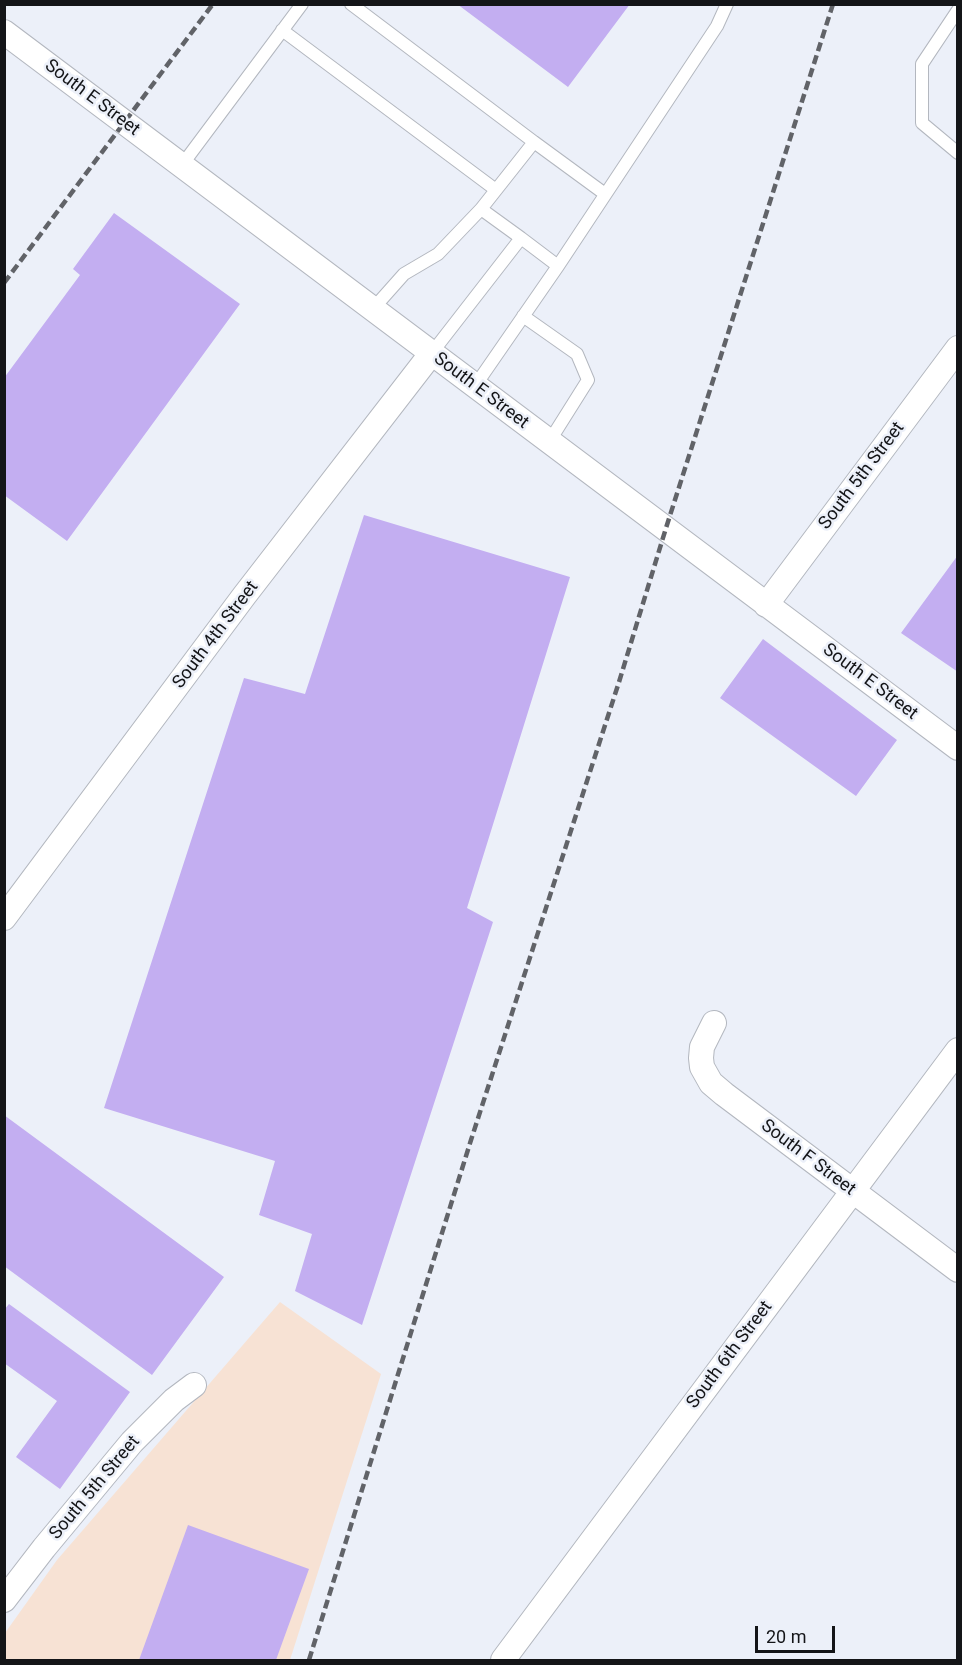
<!DOCTYPE html>
<html>
<head>
<meta charset="utf-8">
<style>
	body { margin:0 }
	#map { position:relative; width:962px; height:1665px; overflow:hidden; background:#ecf0f9; font-family:Roboto,sans-serif }
	canvas { display:block }
	.frame { position:absolute; inset:0; border:6px solid #141518; pointer-events:none }
	.scale { position:absolute; left:755px; top:1626px; width:80px; height:27px; box-sizing:border-box; border:3px solid #141518; border-top:0; padding-left:8px; font-size:18px; line-height:21px; white-space:nowrap; color:#141518; -webkit-text-stroke:4px #ecf0f9; paint-order:stroke }
</style>
</head>
<body>
<div id="map">
<canvas width="962" height="1665"></canvas>
<div class="frame"></div>
<div class="scale">20 m</div>
</div>
<script>
const ctx = document.querySelector('canvas').getContext('2d');
ctx.lineJoin = 'round';
function fillPath(path, color) {
  ctx.fillStyle = color;
  ctx.fill(path, 'evenodd');
}
function shape(rows) {
  const path = new Path2D();
  for (const r of rows) {
    path.moveTo(r[0], r[1]);
    for (let i = 2; i < r.length; i += 2) path.lineTo(r[i], r[i + 1]);
  }
  return path;
}
function stroke(path, color, width, dash) {
  ctx.strokeStyle = color;
  ctx.lineWidth = width;
  ctx.lineCap = dash ? 'butt' : 'round';
  ctx.setLineDash(dash || []);
  ctx.stroke(path);
}
function drawText(font, color, halo, rows, align = 'center') {
  ctx.font = font + ' Roboto,sans-serif';
  ctx.lineWidth = 5;
  ctx.setLineDash([]);
  ctx.textBaseline = 'middle';
  ctx.strokeStyle = halo;
  ctx.fillStyle = color;
  for (const [text, x, y, turn = 0] of rows) {
    ctx.save();
    ctx.translate(x, y);
    ctx.rotate((+turn || 0) * Math.PI / 180);
    ctx.textAlign = isNaN(turn) ? turn : align;
    if (halo) ctx.strokeText(text, 0, 0);
    ctx.fillText(text, 0, 0);
    ctx.restore();
  }
}
fillPath(shape([
	[280,1302,381,1374,290,1660,5,1660,5,1633,57,1560]
]), '#f7e2d4');
fillPath(shape([
	[457,4,630,4,568,87],
	[114,213,240,304,67,541,4,495,4,378,80,275,73,269],
	[364,515,570,577,467,908,493,922,362,1325,295,1291,312,1234,259,1215,275,1161,104,1108,244,678,305,694],
	[958,555,958,672,901,633],
	[763,639,897,740,856,796,720,698],
	[4,1115,224,1277,152,1375,4,1266],
	[9,1304,130,1392,60,1489,16,1457,57,1401,4,1363,4,1310],
	[188,1525,309,1569,276,1660,139,1660]
]), '#c3aef1');
const service = shape([
	[351,4,534,142,481,209,438,254,404,274,372,310],
	[958,10,922,64,922,123,958,153],
	[282,30,496,190],
	[534,142,605,194],
	[182,165,302,4],
	[521,238,558,266],
	[523,316,577,354,588,380,549,442],
	[431,354,521,238,481,209],
	[475,386,558,266,717,26,727,4]
]);
const minor = shape([
	[4,32,958,748],
	[766,605,958,348],
	[4,918,244,596,431,354],
	[714,1023,702,1047,701,1058,702,1067,711,1083,724,1094,958,1270],
	[4,1600,44,1548,132,1442,174,1400,194,1385],
	[503,1660,958,1050]
]);
stroke(service, '#b3b7bf', 14);
stroke(minor, '#b3b7bf', 26);
stroke(service, '#fff', 12);
stroke(minor, '#fff', 24);
stroke(shape([
	[4,283,213,4],
	[309,1660,471,1140,619,682,666,528,833,4]
]), '#616368', 4.5, [9, 4.5]);
drawText('18px', '#141518', '#ecf0f9', [
	["South E Street",92,98,37],
	["South E Street",481,391,37],
	["South 5th Street",862,476,-53],
	["South 4th Street",216,635,-53],
	["South E Street",870,682,37],
	["South F Street",808,1158,37],
	["South 6th Street",730,1355,-53],
	["South 5th Street",95,1488,-50]
]);
</script>
</body>
</html>
